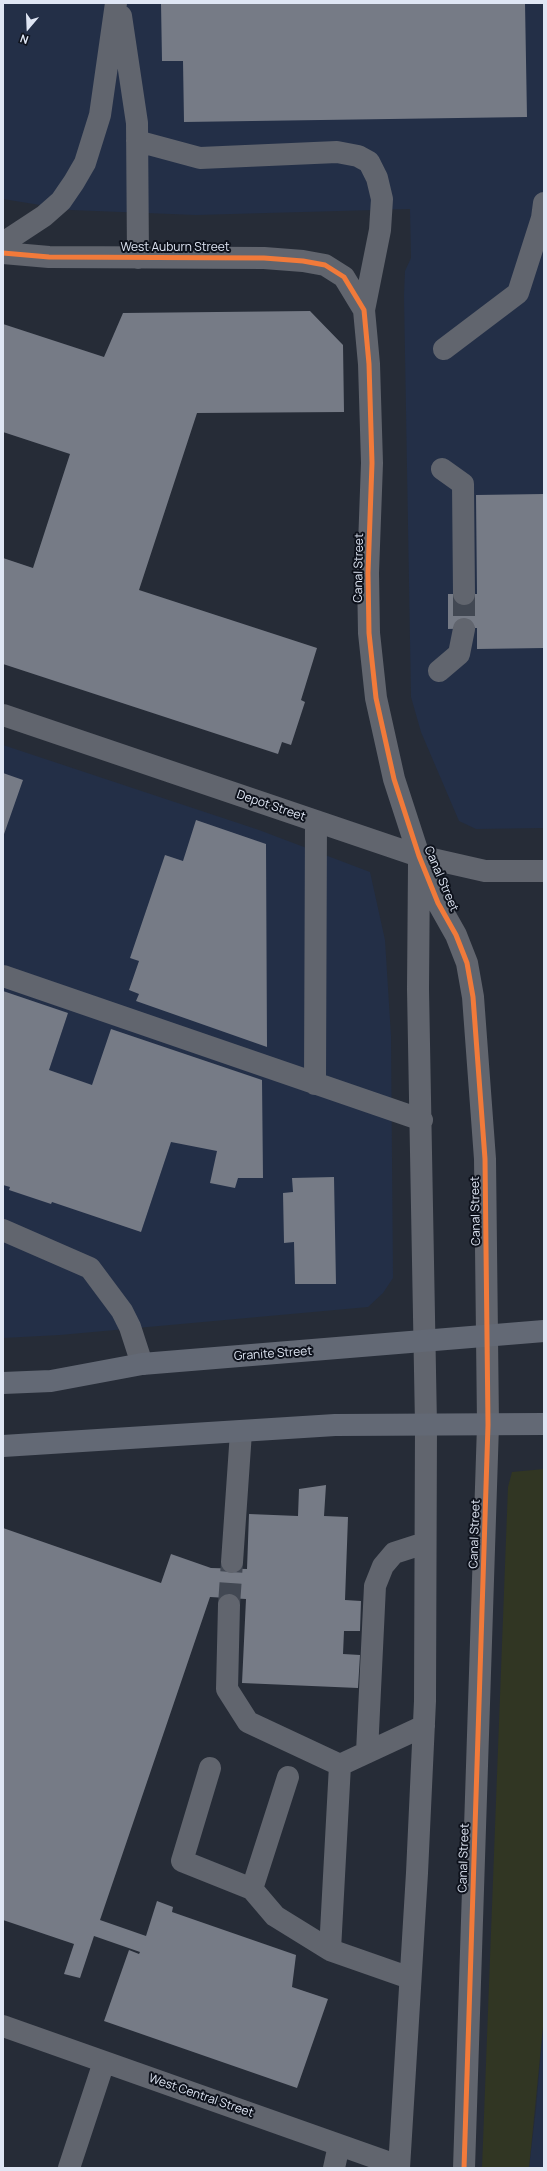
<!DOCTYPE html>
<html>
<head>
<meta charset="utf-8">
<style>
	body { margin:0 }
	#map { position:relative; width:547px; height:2171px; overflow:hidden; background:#262c37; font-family:Manrope,sans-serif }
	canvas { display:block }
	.frame { position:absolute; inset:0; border:4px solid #dfe6f4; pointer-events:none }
	.north { position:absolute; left:8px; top:8px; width:40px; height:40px; -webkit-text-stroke:3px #0e121c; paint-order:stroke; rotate:199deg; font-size:11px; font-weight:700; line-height:16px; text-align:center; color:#dfe6f4 }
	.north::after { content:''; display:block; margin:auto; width:14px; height:18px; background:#dfe6f4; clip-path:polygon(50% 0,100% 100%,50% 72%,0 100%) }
</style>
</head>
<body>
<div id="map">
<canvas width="547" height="2171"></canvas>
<div class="frame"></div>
<div class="north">N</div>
</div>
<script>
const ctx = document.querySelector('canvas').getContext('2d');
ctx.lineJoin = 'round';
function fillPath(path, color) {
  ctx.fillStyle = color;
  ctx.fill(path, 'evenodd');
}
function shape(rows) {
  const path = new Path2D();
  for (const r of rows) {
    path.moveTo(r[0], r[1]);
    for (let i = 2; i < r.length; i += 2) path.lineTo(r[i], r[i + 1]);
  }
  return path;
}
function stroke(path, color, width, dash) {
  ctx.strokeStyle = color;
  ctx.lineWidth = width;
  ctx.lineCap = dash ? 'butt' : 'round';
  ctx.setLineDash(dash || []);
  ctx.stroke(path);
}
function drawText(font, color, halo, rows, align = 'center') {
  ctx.font = font + ' Manrope,sans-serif';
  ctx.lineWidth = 4;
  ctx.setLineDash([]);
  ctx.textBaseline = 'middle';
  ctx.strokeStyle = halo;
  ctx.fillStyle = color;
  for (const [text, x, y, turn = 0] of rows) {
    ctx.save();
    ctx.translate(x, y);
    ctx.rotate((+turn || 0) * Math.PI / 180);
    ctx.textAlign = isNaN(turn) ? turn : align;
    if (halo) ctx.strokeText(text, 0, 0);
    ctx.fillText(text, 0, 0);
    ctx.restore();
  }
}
fillPath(shape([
	[3,3,544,3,544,828,476,829,459,821,421,732,411,697,404,296,405,271,411,258,410,209,196,215,71,210,3,199],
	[3,745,259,830,370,872,385,940,391,1036,393,1278,383,1293,368,1307,60,1335,3,1338],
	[544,2017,544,2168,529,2168,536,2109]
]), '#232f47');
fillPath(shape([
	[544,1469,544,2017,529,2168,482,2168,508,1487,512,1472]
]), '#313623');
fillPath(shape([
	[161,3,525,3,527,117,184,122,183,61,162,61],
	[310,311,343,345,344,412,197,413,139,590,317,648,301,700,305,702,291,745,282,742,278,754,3,664,3,558,33,568,70,454,3,432,3,324,104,357,123,313],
	[544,494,544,648,477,649,477,628,448,629,448,594,477,594,476,495],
	[3,773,23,780,3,837],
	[196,820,266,844,267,1047,136,1001,139,994,129,990,139,961,130,958,165,855,183,861],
	[3,991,68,1013,49,1070,92,1085,111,1029,262,1080,263,1178,238,1178,235,1188,210,1183,217,1151,171,1142,141,1232,52,1202,51,1204,9,1190,10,1187,3,1185],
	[334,1177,336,1284,295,1284,294,1242,284,1243,283,1193,293,1192,292,1178],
	[326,1485,324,1516,348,1517,345,1600,361,1601,360,1631,344,1631,343,1654,360,1655,358,1688,242,1683,246,1599,210,1597,100,1920,146,1936,157,1901,173,1907,172,1912,296,1955,292,1987,328,1999,297,2088,104,2021,129,1950,139,1954,140,1952,94,1936,80,1978,64,1974,74,1944,3,1920,3,1528,161,1583,171,1554,211,1568,247,1569,249,1514,298,1516,299,1489]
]), '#767b86');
stroke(shape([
	[464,594,464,629],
	[229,1605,232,1562]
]), '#424853', 22, [22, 11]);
stroke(shape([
	[121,16,137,123,138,258],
	[137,141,200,158,337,152,358,156,369,162,377,178,382,199,380,230,364,310],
	[3,243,44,216,61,201,74,182,85,163,100,115,116,3],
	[3,253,49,257,264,258,303,261,325,265,344,277,364,310,369,364,372,463,368,573,369,633,376,698,394,779,419,856,438,903,456,935,467,963,473,997,485,1159,488,1425,464,2168],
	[444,349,518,293,542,218,544,203],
	[442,469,463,484,464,594],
	[439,671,459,654,464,629],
	[3,715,419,856,485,871,544,871],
	[3,976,422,1120],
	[315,1084,316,821],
	[3,1230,90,1268,122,1311,130,1327,142,1364],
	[232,1562,241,1432],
	[229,1605,227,1689,248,1722,340,1765,424,1726],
	[367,1752,375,1586,383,1566,394,1553,425,1543],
	[210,1768,182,1861,252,1889,275,1916,330,1950,410,1978],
	[252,1889,288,1777],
	[330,1950,340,1765],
	[3,2026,399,2166],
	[69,2168,104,2062],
	[334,2168,339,2145],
	[399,2168,417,1873,425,1701,426,1425,418,989,419,864]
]), '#61656e', 22);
stroke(shape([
	[3,1383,51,1381,142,1364,544,1331],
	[3,1446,335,1425,544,1424]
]), '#636975', 22);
stroke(shape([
	[3,253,49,257,264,258,303,261,325,265,344,277,364,310,369,364,372,463,368,573,369,633,376,698,394,779,419,856,438,903,456,935,467,963,473,997,485,1159,488,1425,464,2168]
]), '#f17a3a', 5);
drawText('12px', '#dfe6f4', '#0e121c', [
	["West Auburn Street",175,248],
	["Canal Street",359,568,-89],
	["Depot Street",271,806,19],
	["Canal Street",441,879,67],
	["Canal Street",476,1211,-91],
	["Granite Street",273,1354,-4],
	["Canal Street",475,1534,-88],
	["Canal Street",464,1858,-88],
	["West Central Street",201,2096,19]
]);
</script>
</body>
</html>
